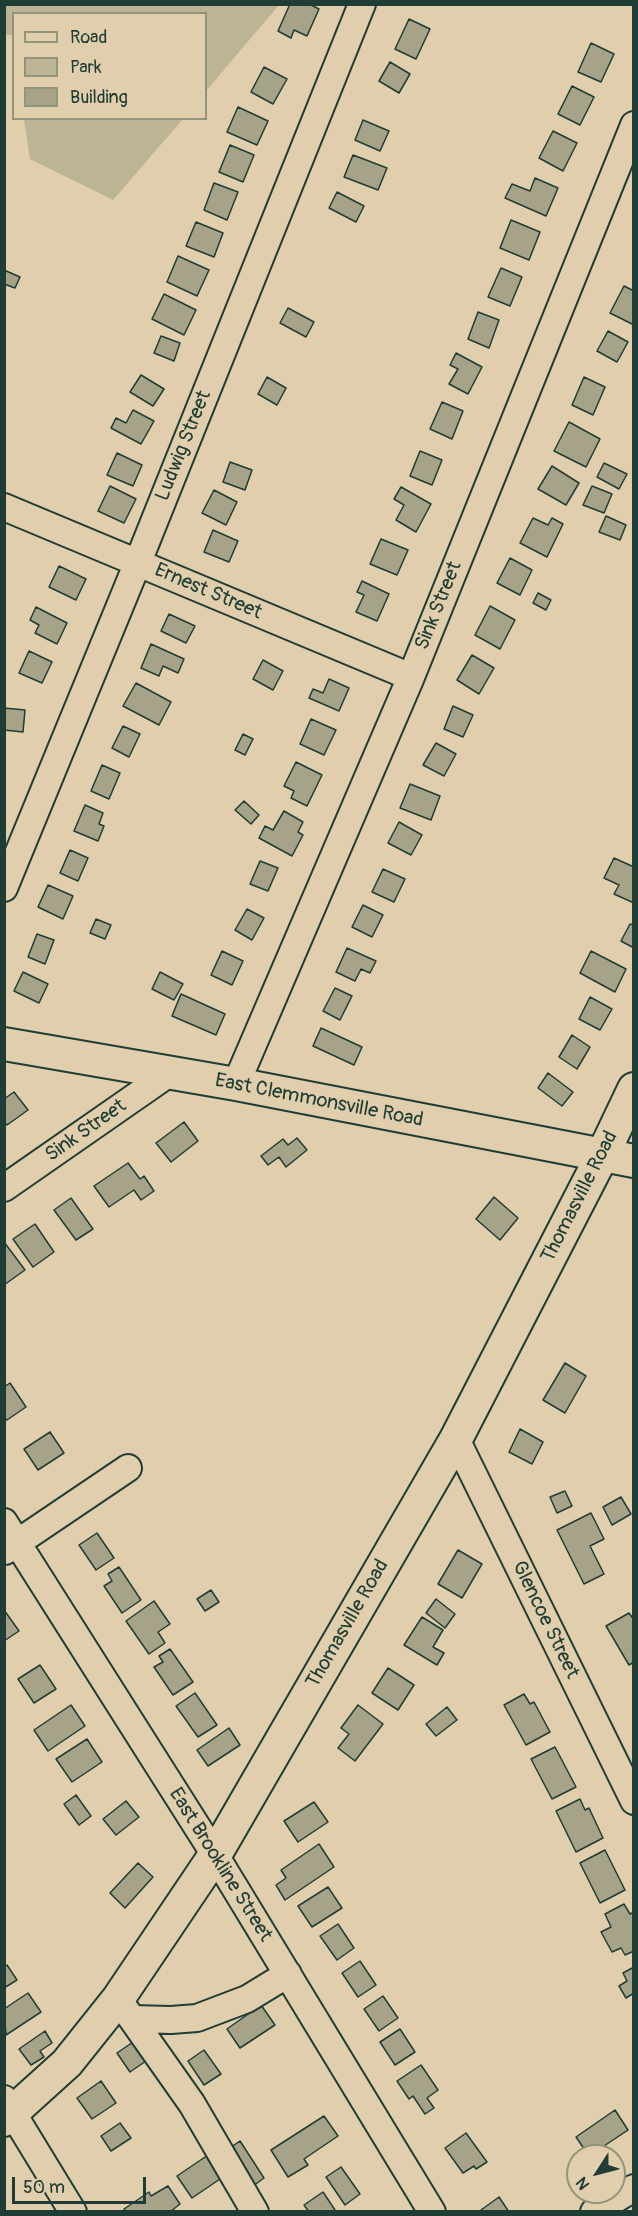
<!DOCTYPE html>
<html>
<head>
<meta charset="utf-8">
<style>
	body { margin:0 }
	#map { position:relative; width:638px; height:2216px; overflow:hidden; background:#e0ceac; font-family:Pangolin,sans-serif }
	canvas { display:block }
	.frame { position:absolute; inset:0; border:6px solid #1f3d34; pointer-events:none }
	.legend { position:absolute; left:12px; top:12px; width:195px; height:108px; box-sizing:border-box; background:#e0ceac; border:2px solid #93947c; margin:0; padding:8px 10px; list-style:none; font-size:18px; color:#1f3d34 }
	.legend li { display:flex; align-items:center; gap:12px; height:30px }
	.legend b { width:30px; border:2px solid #93947c }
	.north { position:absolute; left:566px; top:2144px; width:60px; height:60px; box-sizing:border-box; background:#e0ceac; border:2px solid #93947c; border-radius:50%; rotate:234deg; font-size:16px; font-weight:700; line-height:24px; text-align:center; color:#1f3d34 }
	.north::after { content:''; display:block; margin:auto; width:21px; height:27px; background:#1f3d34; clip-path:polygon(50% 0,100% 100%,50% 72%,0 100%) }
	.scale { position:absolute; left:12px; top:2177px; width:134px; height:27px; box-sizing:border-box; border:3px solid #1f3d34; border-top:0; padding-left:8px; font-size:18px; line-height:21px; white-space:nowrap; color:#1f3d34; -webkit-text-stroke:4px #e0ceac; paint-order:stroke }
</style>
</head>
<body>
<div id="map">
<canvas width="638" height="2216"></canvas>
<div class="frame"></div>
<ul class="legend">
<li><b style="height:8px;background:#e0ceac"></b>Road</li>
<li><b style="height:16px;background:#bdb496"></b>Park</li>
<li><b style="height:16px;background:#a7a389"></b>Building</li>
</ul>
<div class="north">N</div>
<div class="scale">50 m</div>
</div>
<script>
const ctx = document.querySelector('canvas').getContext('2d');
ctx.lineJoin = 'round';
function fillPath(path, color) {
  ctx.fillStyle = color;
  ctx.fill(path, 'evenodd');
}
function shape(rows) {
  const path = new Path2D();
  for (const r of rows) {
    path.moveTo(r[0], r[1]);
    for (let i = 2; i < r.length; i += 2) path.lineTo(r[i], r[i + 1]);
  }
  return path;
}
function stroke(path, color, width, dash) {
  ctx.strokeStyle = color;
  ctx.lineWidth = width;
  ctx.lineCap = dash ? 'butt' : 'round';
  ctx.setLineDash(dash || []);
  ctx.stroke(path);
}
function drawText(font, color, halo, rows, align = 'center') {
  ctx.font = font + ' Pangolin,sans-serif';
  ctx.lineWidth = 4.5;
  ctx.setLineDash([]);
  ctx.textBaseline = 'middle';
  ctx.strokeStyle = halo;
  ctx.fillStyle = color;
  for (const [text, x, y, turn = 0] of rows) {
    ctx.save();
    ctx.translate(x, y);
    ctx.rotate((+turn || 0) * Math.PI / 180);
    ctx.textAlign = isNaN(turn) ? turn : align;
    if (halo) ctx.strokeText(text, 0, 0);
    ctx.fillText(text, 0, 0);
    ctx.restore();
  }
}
fillPath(shape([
	[4,5,5,4,279,5,206,91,206,14,14,14,13,43,12,35,5,35],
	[24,119,24,118,183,119,113,200,30,159]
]), '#bdb496');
const building = shape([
	[290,4,309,4,319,9,307,36,294,30,291,38,278,31,290,4],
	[409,19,430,29,416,59,395,49,409,19],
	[591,43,614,54,601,82,578,72,591,43],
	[390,62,410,74,399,93,379,81,390,62],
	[264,67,287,79,273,104,251,92,264,67],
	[572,86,594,97,580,125,558,114,572,86],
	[238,107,268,121,257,145,227,132,238,107],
	[363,120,389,131,380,151,355,140,363,120],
	[553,131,577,143,563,171,539,158,553,131],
	[230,145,254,155,243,182,219,172,230,145],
	[353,155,387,168,378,190,344,177,353,155],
	[535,178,558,188,546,216,505,198,512,184,530,191,535,178],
	[214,183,238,192,227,220,204,210,214,183],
	[337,192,364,206,356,222,329,208,337,192],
	[511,220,540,232,529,260,500,248,511,220],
	[196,222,223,233,214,257,186,246,196,222],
	[178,256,209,270,197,296,167,282,178,256],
	[501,268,522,277,510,306,488,297,501,268],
	[4,270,20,277,15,288,4,284,4,270],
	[624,286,634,291,634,325,610,313,624,286],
	[164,294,196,310,184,335,152,319,164,294],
	[288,308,314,322,306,337,280,323,288,308],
	[478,312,499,320,489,348,468,339,478,312],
	[608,331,628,342,617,362,597,351,608,331],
	[161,336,180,343,174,361,154,353,161,336],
	[456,353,482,367,468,394,449,384,458,369,450,365,456,353],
	[141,375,164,389,153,406,130,392,141,375],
	[267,377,286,388,277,405,258,394,267,377],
	[584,377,605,387,593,415,572,405,584,377],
	[442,402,463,411,452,439,430,429,442,402],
	[133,410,154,421,141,444,111,428,116,418,126,423,133,410],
	[569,422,600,439,586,467,554,451,569,422],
	[420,451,442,460,432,485,410,476,420,451],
	[117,453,142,465,133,486,107,475,117,453],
	[230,462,252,470,245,490,223,482,230,462],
	[604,463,627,474,619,489,597,477,604,463],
	[552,466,579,483,566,505,538,489,552,466],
	[110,486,136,499,124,523,98,511,110,486],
	[592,486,612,494,604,513,583,505,592,486],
	[401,487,431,504,416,532,396,520,404,505,394,499,401,487],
	[214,490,237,502,226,525,202,513,214,490],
	[606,516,626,525,620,540,599,532,606,516],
	[533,518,548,525,552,518,563,524,547,557,520,543,533,518],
	[213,530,238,541,229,562,204,552,213,530],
	[381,539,408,550,397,575,370,564,381,539],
	[510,558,532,570,520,595,497,583,510,558],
	[59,566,86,579,76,600,49,587,59,566],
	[362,581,389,594,377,621,356,612,364,595,357,592,362,581],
	[538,593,551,600,546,610,533,603,538,593],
	[490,606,515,620,500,649,475,635,490,606],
	[36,607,67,623,57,644,35,633,39,625,30,620,36,607],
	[169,614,195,626,186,643,161,631,169,614],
	[151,644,184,659,178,673,163,666,159,676,141,668,151,644],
	[29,651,52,662,42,683,19,673,29,651],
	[472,655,494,668,479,694,457,680,472,655],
	[263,660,283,671,273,690,253,679,263,660],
	[329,679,349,688,339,711,309,698,313,689,323,693,329,679],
	[136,683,171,702,159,725,123,706,136,683],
	[453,706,473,715,463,737,444,729,453,706],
	[4,708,25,710,23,732,4,730,4,708],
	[311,719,336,730,324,755,300,744,311,719],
	[123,726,140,734,129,757,112,748,123,726],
	[243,734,253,739,245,755,235,750,243,734],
	[436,743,456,754,444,776,423,765,436,743],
	[296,762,322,775,307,806,291,798,294,791,284,786,296,762],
	[102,765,120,773,109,799,91,791,102,765],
	[410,784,440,796,431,820,400,808,410,784],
	[244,801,259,815,251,824,235,810,244,801],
	[85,805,103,813,99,824,104,826,98,841,74,831,85,805],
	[284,811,303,822,298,832,303,835,292,856,259,838,265,826,273,830,284,811],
	[399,822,422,835,411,855,388,843,399,822],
	[70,850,88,858,78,881,60,873,70,850],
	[614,858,634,867,634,903,614,894,619,885,604,878,614,858],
	[260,861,278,868,268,891,250,884,260,861],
	[383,869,405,879,394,902,372,892,383,869],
	[48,885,73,896,63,919,38,907,48,885],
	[363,905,383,915,372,937,352,927,363,905],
	[247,909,264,918,252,940,235,930,247,909],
	[96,919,111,925,105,939,90,933,96,919],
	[630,924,634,925,634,948,621,941,630,924],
	[37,934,54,940,45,964,28,957,37,934],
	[347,948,376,961,370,973,361,969,355,981,336,972,347,948],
	[222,951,243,961,232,985,211,975,222,951],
	[591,951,626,969,615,992,580,973,591,951],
	[23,972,48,984,39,1003,14,991,23,972],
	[160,972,183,984,174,1000,152,989,160,972],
	[335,988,352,996,340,1020,323,1011,335,988],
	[181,994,225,1014,216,1035,172,1016,181,994],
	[590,997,612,1009,600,1030,579,1019,590,997],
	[321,1028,362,1047,354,1065,313,1046,321,1028],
	[572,1035,590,1047,577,1069,559,1057,572,1035],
	[548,1073,573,1092,562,1106,538,1088,548,1073],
	[14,1092,28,1110,7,1125,4,1122,4,1099,14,1092],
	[184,1122,198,1141,171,1162,156,1143,184,1122],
	[297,1138,307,1150,286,1167,279,1157,268,1165,261,1156,283,1139,288,1145,297,1138],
	[128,1163,140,1179,144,1176,154,1191,141,1200,134,1190,109,1207,94,1186,128,1163],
	[494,1197,518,1218,500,1240,476,1219,494,1197],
	[71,1198,93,1229,76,1240,54,1210,71,1198],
	[35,1224,54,1252,33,1267,13,1239,35,1224],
	[4,1242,25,1270,4,1285,4,1242],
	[565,1363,586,1376,565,1413,543,1400,565,1363],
	[10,1383,26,1407,7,1420,4,1417,4,1387,10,1383],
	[520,1429,543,1442,532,1464,509,1452,520,1429],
	[50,1432,64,1453,38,1470,24,1449,50,1432],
	[565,1491,572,1506,557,1513,550,1497,565,1491],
	[621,1497,631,1514,612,1525,603,1507,621,1497],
	[591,1513,604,1539,590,1546,604,1574,584,1584,557,1530,591,1513],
	[97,1533,114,1558,96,1570,79,1545,97,1533],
	[458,1550,482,1564,462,1598,438,1584,458,1550],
	[119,1567,141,1600,122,1613,104,1586,112,1581,108,1574,119,1567],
	[211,1590,219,1602,205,1611,197,1599,211,1590],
	[436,1599,455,1614,445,1628,426,1613,436,1599],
	[154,1601,170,1624,158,1632,165,1643,149,1654,126,1621,154,1601],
	[4,1610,19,1631,4,1641,4,1610],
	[629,1613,634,1620,634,1662,629,1665,606,1626,629,1613],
	[422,1617,443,1630,433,1647,444,1653,437,1665,404,1645,422,1617],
	[170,1649,193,1682,173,1695,154,1667,163,1662,159,1656,170,1649],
	[40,1665,56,1689,34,1703,18,1679,40,1665],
	[388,1668,414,1685,398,1710,372,1693,388,1668],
	[195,1693,217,1725,198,1737,176,1706,195,1693],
	[524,1694,530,1704,534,1702,550,1732,526,1745,504,1705,524,1694],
	[71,1705,85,1726,48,1751,34,1730,71,1705],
	[358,1705,383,1724,355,1761,338,1748,349,1734,341,1728,358,1705],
	[447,1707,457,1720,436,1736,426,1724,447,1707],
	[229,1728,240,1745,208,1766,197,1750,229,1728],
	[87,1739,102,1762,72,1782,56,1759,87,1739],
	[555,1747,576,1787,552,1799,531,1759,555,1747],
	[76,1795,91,1816,79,1825,64,1804,76,1795],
	[580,1799,585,1810,589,1808,603,1838,576,1852,556,1811,580,1799],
	[126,1801,139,1817,116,1835,103,1819,126,1801],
	[314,1802,328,1822,298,1842,284,1821,314,1802],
	[319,1844,334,1867,285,1900,276,1885,286,1878,281,1870,319,1844],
	[605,1850,625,1890,600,1903,580,1863,605,1850],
	[138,1863,153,1877,125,1908,110,1893,138,1863],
	[328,1887,342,1908,312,1927,298,1906,328,1887],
	[624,1904,630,1914,634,1912,634,1951,625,1955,621,1948,612,1952,601,1932,611,1927,605,1914,624,1904],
	[338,1924,354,1948,337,1960,320,1936,338,1924],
	[360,1961,376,1985,358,1997,342,1973,360,1961],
	[7,1965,17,1980,4,1988,4,1967,7,1965],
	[634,1967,634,1993,626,1998,619,1986,627,1981,623,1973,634,1967],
	[28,1993,41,2012,6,2035,4,2009,28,1993],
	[383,1996,398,2018,379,2031,364,2009,383,1996],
	[261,2005,275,2025,240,2048,227,2029,261,2005],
	[400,2029,415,2052,395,2065,380,2042,400,2029],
	[45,2031,52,2043,40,2051,44,2057,31,2065,19,2049,45,2031],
	[133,2042,146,2061,130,2072,117,2053,133,2042],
	[204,2050,221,2074,204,2085,188,2061,204,2050],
	[421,2065,438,2090,427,2098,434,2108,425,2114,413,2096,409,2099,397,2081,421,2065],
	[101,2081,116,2103,92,2119,77,2098,101,2081],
	[615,2110,628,2130,589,2156,576,2137,615,2110],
	[324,2116,338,2136,304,2159,308,2165,288,2177,271,2150,324,2116],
	[120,2123,131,2138,111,2151,101,2136,120,2123],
	[466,2133,487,2162,476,2169,474,2166,463,2173,445,2148,466,2133],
	[240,2141,264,2178,249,2189,224,2152,240,2141],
	[208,2155,223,2177,192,2198,177,2176,208,2155],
	[341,2167,360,2194,345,2205,326,2177,341,2167],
	[168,2186,180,2204,170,2212,126,2212,124,2209,149,2192,151,2196,168,2186],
	[323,2192,335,2210,332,2212,309,2212,304,2205,323,2192],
	[499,2197,509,2212,482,2212,481,2210,499,2197]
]);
fillPath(building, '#a7a389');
stroke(building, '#1f3d34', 1.5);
const minor = shape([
	[4,507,411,677],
	[4,888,138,562,362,4],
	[236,1084,411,677,634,125],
	[4,1188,168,1074],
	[456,1439,634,1801],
	[4,1522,215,1855,432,2212],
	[5,1551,128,1468],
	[118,1999,192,2104,255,2212],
	[132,2019,171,2020,197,2018,247,1999,288,1974],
	[4,2099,73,2212],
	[594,2212,634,2188]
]);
const major = shape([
	[4,1044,236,1084,634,1161],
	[4,2120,67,2063,118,1999,215,1855,456,1439,603,1154,634,1089]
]);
stroke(minor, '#1f3d34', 30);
stroke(major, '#1f3d34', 36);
stroke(minor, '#e0ceac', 26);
stroke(major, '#e0ceac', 32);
drawText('20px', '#1f3d34', '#e0ceac', [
	["Ludwig Street",184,446,-68],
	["Ernest Street",208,592,23],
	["Sink Street",439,606,-68],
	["East Clemmonsville Road",319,1101,11],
	["Sink Street",86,1131,-35],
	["Thomasville Road",580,1197,-63],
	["Glencoe Street",545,1620,64],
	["Thomasville Road",348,1624,-60],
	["East Brookline Street",220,1865,58]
]);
</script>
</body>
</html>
